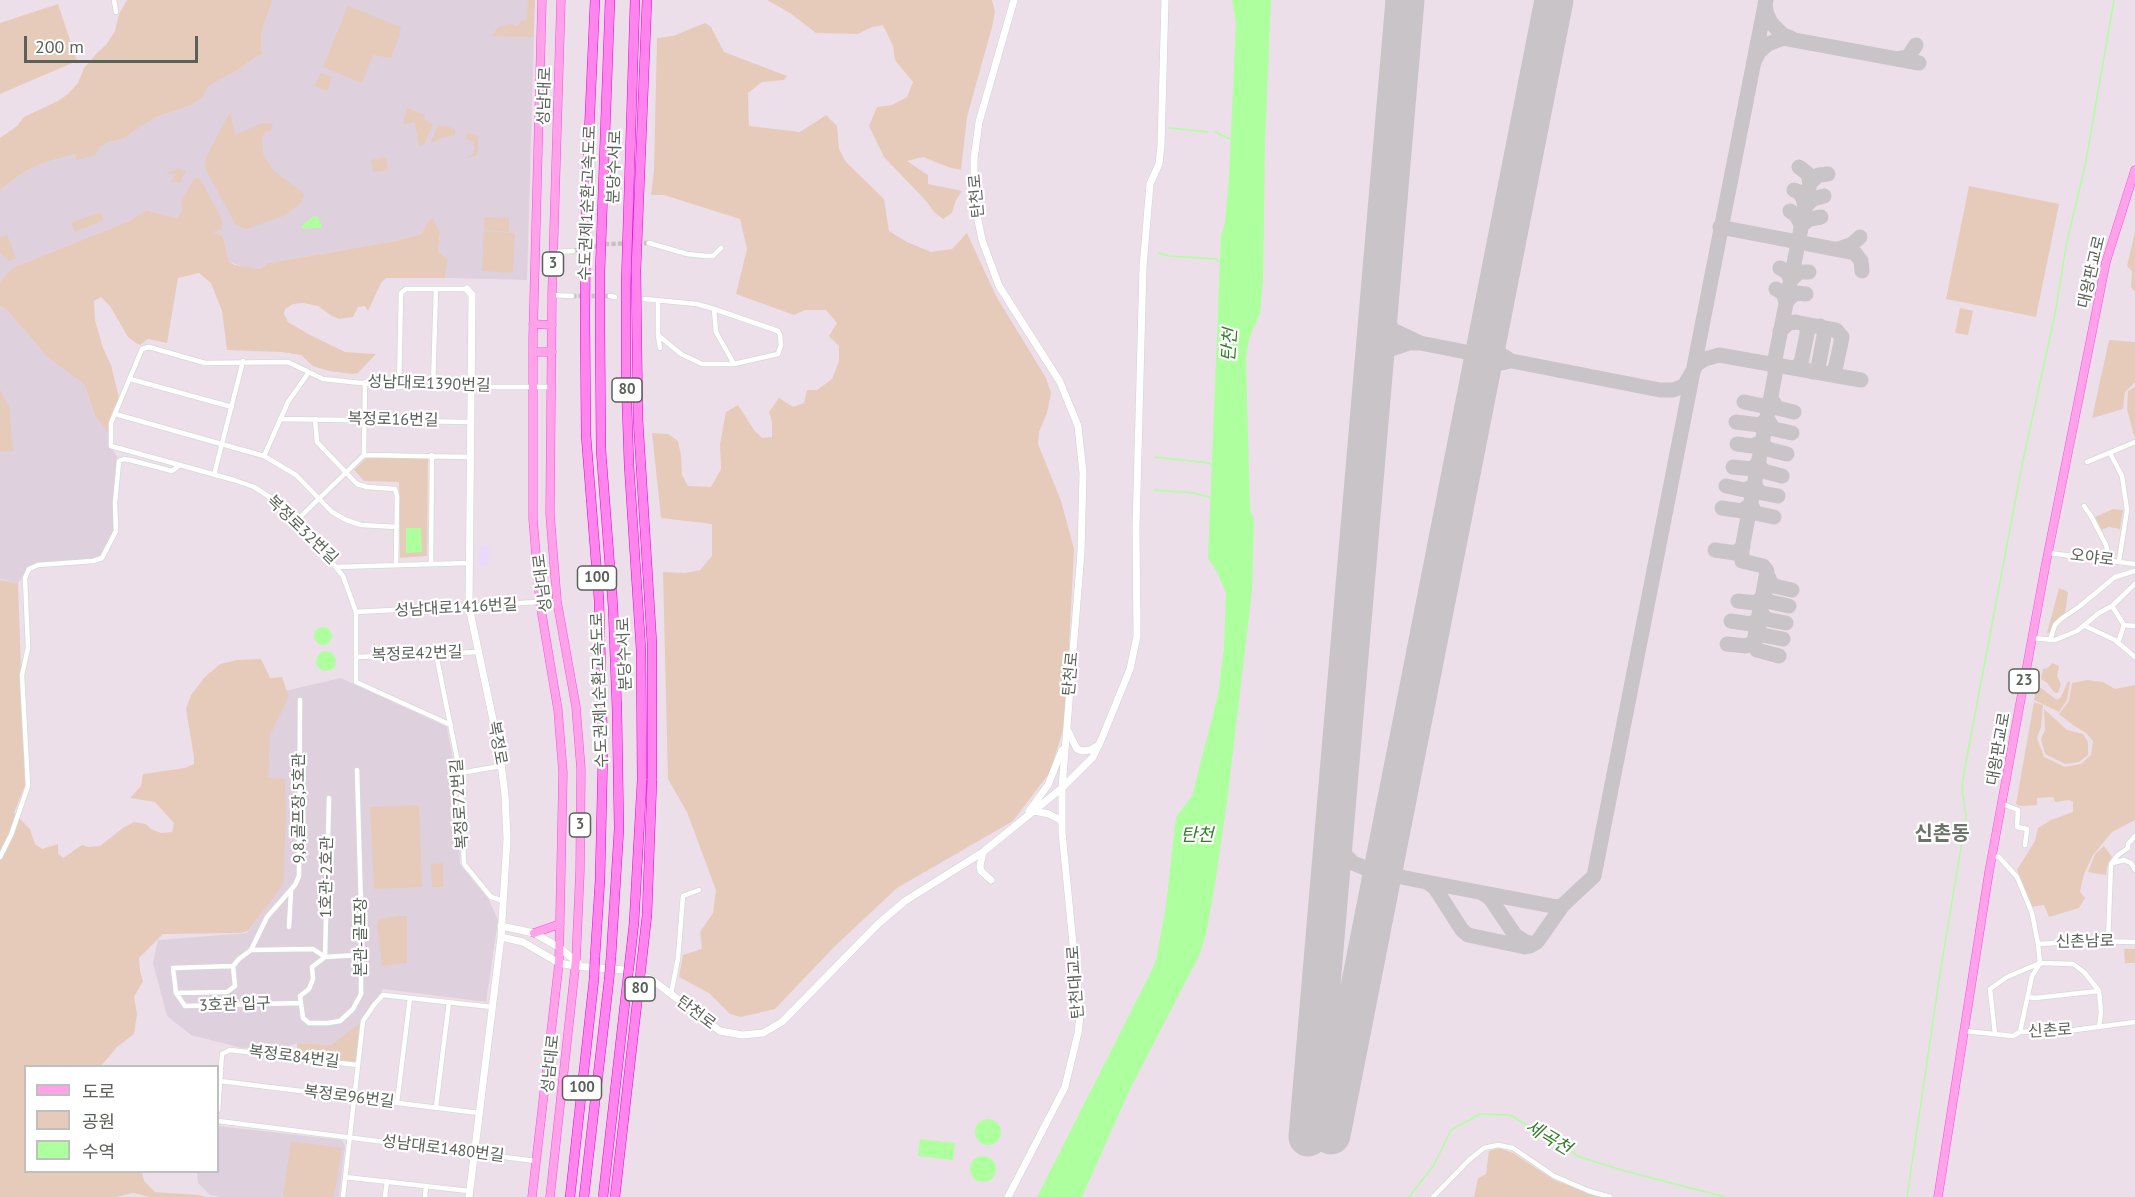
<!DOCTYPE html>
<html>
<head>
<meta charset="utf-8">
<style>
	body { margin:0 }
	#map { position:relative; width:2135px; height:1197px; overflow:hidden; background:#eddfea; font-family:"PT Sans","Noto Sans KR",sans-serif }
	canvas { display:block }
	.legend { position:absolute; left:24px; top:1065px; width:195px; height:108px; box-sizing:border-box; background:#fff; border:2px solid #bdc0bd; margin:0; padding:8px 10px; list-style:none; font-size:18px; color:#596259 }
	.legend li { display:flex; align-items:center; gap:12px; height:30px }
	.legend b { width:30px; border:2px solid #bdc0bd }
	.scale { position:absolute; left:24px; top:36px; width:174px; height:27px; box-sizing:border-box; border:3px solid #596259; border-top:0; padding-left:8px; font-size:18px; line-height:21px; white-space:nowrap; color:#596259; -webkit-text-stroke:4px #fff; paint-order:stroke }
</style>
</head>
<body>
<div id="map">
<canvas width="2135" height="1197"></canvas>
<ul class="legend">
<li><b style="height:8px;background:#ffa2ea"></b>도로</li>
<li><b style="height:16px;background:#e6cbba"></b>공원</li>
<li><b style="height:16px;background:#aeff9d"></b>수역</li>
</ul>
<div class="scale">200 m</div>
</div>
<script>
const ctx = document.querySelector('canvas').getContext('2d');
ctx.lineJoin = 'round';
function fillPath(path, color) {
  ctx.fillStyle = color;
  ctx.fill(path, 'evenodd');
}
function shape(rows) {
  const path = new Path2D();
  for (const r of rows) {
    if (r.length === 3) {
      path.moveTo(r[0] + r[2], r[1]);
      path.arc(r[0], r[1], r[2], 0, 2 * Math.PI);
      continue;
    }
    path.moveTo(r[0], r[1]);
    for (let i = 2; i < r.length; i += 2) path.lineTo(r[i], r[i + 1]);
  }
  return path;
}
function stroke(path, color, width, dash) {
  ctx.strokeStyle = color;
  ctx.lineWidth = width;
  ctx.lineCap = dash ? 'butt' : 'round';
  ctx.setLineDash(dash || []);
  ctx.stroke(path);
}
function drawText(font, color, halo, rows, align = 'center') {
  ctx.font = font + ' "PT Sans","Noto Sans KR",sans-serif';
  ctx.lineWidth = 4.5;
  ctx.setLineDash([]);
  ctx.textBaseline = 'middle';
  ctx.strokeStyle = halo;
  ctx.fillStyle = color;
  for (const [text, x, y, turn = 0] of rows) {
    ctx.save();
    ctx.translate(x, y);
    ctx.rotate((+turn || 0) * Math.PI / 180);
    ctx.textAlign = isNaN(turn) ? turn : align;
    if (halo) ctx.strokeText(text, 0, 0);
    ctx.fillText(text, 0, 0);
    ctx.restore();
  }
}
fillPath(shape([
	[273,0,535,0,527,280,445,278,448,259,438,252,440,233,427,223,421,234,395,241,269,263,260,269,244,267,229,262,223,236,148,210,129,221,12,268,0,282,0,190,24,172,43,163,75,154,76,160,109,142,123,139,154,118,189,106,207,86,236,71,256,57,262,55,261,33],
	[0,306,6,309,48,358,84,384,95,416,108,431,110,443,119,461,115,503,117,526,102,558,93,561,46,564,29,569,18,583,0,579],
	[341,678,447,727,456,778,460,864,489,900,498,920,486,1002,383,989,361,1022,331,1045,297,1043,287,1047,242,1048,191,1035,167,1016,153,963,158,940,247,933,283,884,261,752,276,693],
	[218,1126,342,1140,345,1146,339,1197,221,1197,210,1195,198,1183,197,1172,218,1172]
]), '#dfd0de');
fillPath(shape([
	[479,547,489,547,488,566,479,566]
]), '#ead9fc');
fillPath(shape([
	[127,0,273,0,261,33,262,55,256,57,236,71,208,86,203,97,189,106,154,118,123,139,109,142,100,147,95,155,76,160,75,154,43,163,24,172,0,190,0,138,17,126,24,117,58,101,68,94,78,83,84,68,96,54,106,45,115,31,119,14],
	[528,0,535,0,533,37,492,36,498,27,513,23,513,26,519,26,520,22,527,19],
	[767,0,992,0,995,12,992,27,967,117,961,170,948,167,923,157,907,161,928,175,928,184,962,191,956,200,952,213,943,219,934,212,927,202,884,157,869,126,877,107,892,105,907,97,913,82,895,60,893,46,883,25,872,27,858,34,816,33,790,13],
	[58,4,77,61,0,94,0,23],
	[348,6,401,27,399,34,400,35,391,58,373,55,362,83,323,67],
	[705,23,711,27,724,52,787,76,784,80,762,82,748,93,749,126,800,132,826,115,837,126,839,149,846,162,884,199,889,231,907,242,931,252,952,249,967,233,996,296,1046,378,1051,393,1047,413,1039,432,1038,444,1061,501,1074,549,1065,724,1050,772,1013,821,897,888,834,947,775,1009,741,1017,730,1014,709,993,679,977,683,955,702,949,700,932,713,913,716,890,687,812,668,779,663,572,685,573,700,570,712,556,712,524,661,518,652,433,668,434,678,441,681,455,682,475,688,486,711,487,721,469,720,444,726,412,738,405,754,430,762,438,772,437,772,422,769,412,779,398,793,407,804,403,807,390,817,390,832,379,839,361,839,346,829,336,837,323,826,310,805,310,794,315,736,294,747,249,740,219,664,195,651,195,654,170,657,38,673,36],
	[321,73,332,77,327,91,314,86],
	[407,108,425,115,424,120,433,124,424,145,419,146,415,122,403,124],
	[230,112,235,135,262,123,273,123,271,131,265,132,262,137,263,154,274,171,304,194,301,203,283,216,247,229,236,225,205,168,206,157],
	[438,125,442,126,443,125,455,129,455,135,438,139,430,144],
	[467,132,478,136,478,151,476,156,465,158,472,155,475,149,473,142,466,138],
	[386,157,388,170,373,172,371,160],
	[178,169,186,171,180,182,170,182,177,174,165,173],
	[198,178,201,180,222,220,222,229,213,232,223,236,229,262,235,265,260,269,269,263,395,241,421,234,427,223,433,218,440,233,438,252,448,259,445,278,386,278,381,283,368,311,365,306,358,307,353,317,339,319,332,316,318,306,303,303,293,304,285,309,284,314,288,322,310,335,345,352,376,354,358,373,353,374,329,371,313,366,301,355,282,352,227,350,222,311,211,283,199,273,178,278,167,343,148,339,140,345,136,343,128,337,110,306,101,297,94,301,95,320,103,348,111,365,119,398,111,415,109,433,95,416,84,384,48,358,6,309,0,306,0,282,12,268,129,221,147,210,177,219,183,210,181,203,182,200,194,179],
	[1969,186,2059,204,2036,317,1946,299],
	[100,212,104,220,75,232,71,223],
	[485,217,509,218,509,232,484,230],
	[484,231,515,233,513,273,482,271],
	[2135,232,2135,292,2131,287,2132,271,2127,266],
	[7,235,16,258,9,261,0,253,0,237],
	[1960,308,1973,311,1968,335,1955,333],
	[2109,340,2135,342,2135,382,2125,392,2123,409,2092,418],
	[2135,387,2135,436,2134,436,2127,409,2128,391],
	[0,390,9,406,13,451,0,452],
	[368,456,428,458,427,556,400,558,399,482,364,481,354,470],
	[2113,509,2123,510,2120,529,2109,527,2101,530,2095,517],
	[0,580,18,583,25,785,14,813,30,829,35,844,42,849,58,844,58,853,63,858,82,845,88,847,100,846,123,828,134,822,146,824,151,829,161,833,172,832,174,823,155,802,130,798,141,786,143,774,185,768,194,764,194,757,186,709,191,695,205,677,220,664,237,660,261,659,270,678,282,677,289,697,270,735,268,778,285,779,286,818,283,885,248,931,241,933,163,934,139,958,140,971,143,981,134,997,137,1014,134,1034,117,1047,101,1066,26,1066,26,1172,142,1172,144,1181,155,1192,199,1195,205,1197,150,1197,133,1193,116,1197,0,1197],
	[2059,588,2068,592,2065,613,2054,624,2050,633,2047,633],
	[2052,663,2059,666,2057,676,2061,684,2058,693,2054,692,2047,683,2041,679,2043,669,2048,668],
	[2087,680,2103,682,2115,689,2135,685,2135,820,2112,832,2093,855,2084,874,2080,892,2085,898,2079,908,2049,917,2044,905,2031,907,2017,870,2035,841,2038,828,2051,820,2073,812,2073,802,2069,800,2055,802,2053,797,2037,798,2037,805,2019,806,2016,804,2034,702,2043,705,2041,727,2037,738,2044,757,2065,767,2081,764,2091,755,2093,741,2086,733,2073,725,2059,714,2069,701,2072,683],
	[2068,681,2070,682,2067,700,2059,712,2034,700,2036,689,2041,688,2057,700,2061,697],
	[2044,709,2067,730,2083,734,2088,742,2088,755,2079,762,2065,764,2045,754,2041,739,2045,730],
	[419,805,422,887,374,889,370,807],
	[2104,846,2112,857,2107,867,2106,875,2088,872,2095,854],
	[443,863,443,887,432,887,431,864],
	[399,916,407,916,407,963,382,966,377,925,379,919],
	[2124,949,2135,949,2135,963,2125,963],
	[361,1022,355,1063,297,1056,297,1043,331,1045],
	[291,1141,342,1148,334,1197,283,1197],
	[1499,1148,1513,1153,1554,1180,1600,1197,1474,1197,1478,1178,1486,1174,1489,1151]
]), '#e6cbba');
fillPath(shape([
	[1232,0,1271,0,1265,143,1263,279,1260,313,1249,339,1246,358,1250,511,1254,518,1252,591,1227,802,1214,890,1206,934,1199,956,1130,1089,1082,1197,1037,1197,1153,968,1157,956,1166,905,1176,817,1192,796,1218,695,1224,648,1226,593,1217,572,1208,558,1221,236,1225,223,1229,178,1236,23],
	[313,216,318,217,322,226,320,228,302,229,302,226],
	[406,528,421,528,422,552,406,553],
	[323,636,9],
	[326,661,10],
	[988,1132,13],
	[920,1139,955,1143,953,1160,918,1156],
	[983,1169,13]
]), '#aeff9d');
stroke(shape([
	[1169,128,1208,132],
	[1215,132,1230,139],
	[1159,253,1169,256,1216,259,1219,262],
	[1155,457,1209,463,1213,466],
	[1154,490,1194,493,1209,497],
	[1409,1197,1434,1165,1451,1130,1480,1114,1510,1115,1580,1157,1625,1171,1725,1197],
	[1907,1197,1941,967,1966,817,1962,789,1963,778,2022,465,2055,314,2067,241,2085,166,2114,0]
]), '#aeff9d', 1.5);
stroke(shape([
	[1765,4,1766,12,1771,23,1783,35,1791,38],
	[1896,59,1908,57,1916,45],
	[1755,60,1759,52,1768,44,1783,38,1919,63],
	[1799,167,1808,174,1810,183],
	[1794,190,1799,192,1803,198,1805,207,1813,199,1824,196],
	[1790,211,1796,215,1801,225,1810,219,1821,217],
	[1720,227,1855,253,1861,261,1862,271],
	[1838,249,1851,245,1860,237],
	[1780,268,1787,272,1791,280,1799,272,1809,272],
	[1379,287,1381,315,1387,325,1395,331,1420,343,1660,390,1673,390,1684,386,1697,364,1705,359,1719,355,1861,380],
	[1776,289,1783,293,1786,302,1795,293,1806,294],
	[1490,327,1493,347,1498,353,1507,358],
	[1780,331,1789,323,1795,322,1836,330,1842,337,1840,347,1835,370,1828,374],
	[1795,368,1801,363,1807,334,1807,328,1804,324],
	[1813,372,1818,368,1824,336,1824,331,1820,326],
	[1479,381,1485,373,1497,364,1510,361],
	[1371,388,1378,364,1389,350,1409,343,1420,343],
	[1744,402,1763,406,1768,404,1771,398,1777,408,1794,412],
	[1736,422,1760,425,1767,419,1774,429,1792,433],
	[1737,444,1752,446,1762,442,1766,448,1771,450,1787,454],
	[1733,467,1752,469,1758,463,1763,471,1782,476],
	[1726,486,1745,490,1752,487,1755,483,1757,490,1762,493,1778,496],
	[1722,508,1742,511,1751,504,1755,513,1774,517],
	[1715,550,1735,553,1743,547],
	[1767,574,1771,583,1774,586,1792,590],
	[1764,591,1766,601,1789,606],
	[1738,601,1755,603,1763,597],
	[1760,611,1766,619,1786,623],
	[1731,621,1751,624,1758,619],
	[1757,627,1762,635,1783,639],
	[1754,642,1757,650,1779,656],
	[1727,644,1746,646,1754,642,1767,571,1763,566,1742,561,1742,549,1775,375,1775,359,1810,183,1819,175,1828,174],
	[1334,825,1336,838,1341,850,1353,863,1372,871,1416,880,1557,907,1563,905,1594,876,1766,0],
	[1427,882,1435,888,1462,930,1468,935,1525,947,1530,946,1537,942,1563,905],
	[1482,893,1490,898,1515,935,1524,941,1530,943]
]), '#c9c4c8', 15);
stroke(shape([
	[1331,1135,1554,0],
	[1308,1137,1405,0]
]), '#c9c4c8', 39);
stroke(shape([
	[573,251,606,244,649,243],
	[572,296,610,296]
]), '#c8c0c6', 4.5, [4.5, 2]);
const street = shape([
	[114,0,116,12],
	[649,243,687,254,706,256,713,256,721,248],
	[554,252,573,251],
	[552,295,572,296],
	[610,296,615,297],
	[644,299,697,304,714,309,716,332,734,364,702,364,681,354,658,335],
	[658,301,658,335,660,348],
	[714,309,778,331,780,335,781,345,778,354,734,364],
	[130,379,232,407],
	[399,387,401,293,406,289,467,289],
	[433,387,436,289],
	[115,414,264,456,296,475,332,512,346,520,361,525,397,527],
	[280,419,471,422],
	[315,419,317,442,357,484,367,487,395,489,397,496,396,565],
	[2110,453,2122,476,2127,510,2119,561],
	[364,455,365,382],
	[264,456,288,402,309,372],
	[2087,462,2135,442],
	[214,475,243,361],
	[2084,506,2091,516,2106,545,2110,561],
	[295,522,364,455,471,457],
	[2049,553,2135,564],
	[431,564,432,455],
	[336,567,469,563],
	[2112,606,2124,625],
	[356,612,557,601],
	[2124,625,2135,626],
	[2085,626,2115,640,2135,657],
	[2032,638,2055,640,2077,631,2099,613,2112,606,2135,584],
	[2050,640,2055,625,2061,619,2080,606,2115,577,2135,571],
	[2118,643,2124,625],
	[436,654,460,773,464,864,491,897,504,901],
	[356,657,478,652],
	[451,725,356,682,356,612,343,576,321,549,276,501,254,487,234,480,111,446,111,423,142,349,149,347,205,363,288,362,323,379,399,387,552,387],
	[460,773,501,766],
	[329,798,325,957,312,967,313,979,309,989,300,996,303,1018,309,1023,328,1023,340,1021,353,1009,361,994,361,906,357,770],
	[2003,804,2018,810,2017,827,2027,829,2025,845],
	[1993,856,1999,857,2017,877,2032,913,2038,944],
	[0,857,11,835,28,786,22,675,28,648,25,578,29,569,38,565,93,561,102,558,116,531,115,503,119,461,124,459,130,460,172,471,180,465],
	[2113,863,2124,860,2131,863,2135,870],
	[289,927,291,891],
	[2108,941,2111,864,2118,855,2128,848,2128,844,2135,836],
	[251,950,313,949,325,957,360,955],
	[233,966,173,968,176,993,227,992,235,986,233,966,239,959,251,950,267,917,295,885,299,876,300,700],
	[176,993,185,1006,301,1003],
	[671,994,678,958,683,896,699,890],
	[2028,997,2035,998,2099,991],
	[1965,1031,2013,1036,2020,1032,2075,1030,2135,1022],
	[2020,1032,2032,976,2040,963,2073,964,2084,972,2099,991,2101,1012,2099,1027],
	[1995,1034,1990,989,2007,977,2040,963,2038,944,2090,941,2135,942],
	[220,1081,479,1113],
	[397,1103,410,998],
	[436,1107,449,1002],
	[218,1110,222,1054,230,1050,357,1065],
	[218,1121,536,1161],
	[345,1177,469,1191],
	[343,1197,363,1021,374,1005,383,995,492,1007],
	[385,1197,387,1181],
	[425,1197,426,1186],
	[1433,1197,1469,1160,1484,1148,1498,1145,1513,1148,1554,1176,1589,1191,1610,1197]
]);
const secondary = shape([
	[467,289,472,295,469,607,499,748,505,795,507,839,501,937,469,1197],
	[1067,729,1077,749,1082,751,1090,750,1099,745],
	[1029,811,1048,785,1062,750],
	[1034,811,1049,814,1062,821],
	[983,852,980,866,981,871,991,880],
	[501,926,534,933,560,948,578,963],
	[501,937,523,942,559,963,575,966,623,970,651,979,720,1031,742,1035,763,1033,782,1022,878,924,905,901,983,852,1062,788,1081,552,1083,473,1078,426,1060,382,999,286,982,240,974,200,974,159,979,122,1014,0],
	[1008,1197,1065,1087,1078,1033,1080,1015,1062,832,1062,788,1093,757,1102,738,1130,669,1137,636,1136,527,1143,267,1150,184,1159,164,1161,145,1165,0]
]);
const primary = shape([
	[533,324,552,325],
	[533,352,552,352],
	[534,933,560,924],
	[532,1197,559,963,563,773,558,710,540,603,533,519,533,338,542,0],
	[550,1197,576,960,580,871,581,769,576,707,557,601,550,514,552,295,561,0],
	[1938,1197,1989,872,2045,568,2106,262,2135,170]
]);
const highway = shape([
	[595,0,586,200,585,317,586,435,599,600,603,751,600,880,595,957],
	[610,0,600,272,600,329,601,450,613,607,617,711,619,829,611,957],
	[635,0,626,284,626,379,629,465,641,650,642,780],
	[647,0,636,270,638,419,652,644,652,780],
	[570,1197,594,979],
	[584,1197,609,980]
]);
stroke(street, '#d3dad3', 6);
stroke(secondary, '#cbd5cb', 8);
stroke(primary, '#f84de5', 9);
stroke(highway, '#ec00da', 10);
stroke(street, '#fff', 4.5);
stroke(secondary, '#fff', 7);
stroke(primary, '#ffa2ea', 8);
stroke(highway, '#ff84ee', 9);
const highwayBridge = shape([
	[594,979,595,957],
	[609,980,611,957],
	[603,1197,634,923,642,780],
	[615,1197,647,915,652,780]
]);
stroke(highwayBridge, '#ec00da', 10, []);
stroke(highwayBridge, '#ff84ee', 9);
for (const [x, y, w] of [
	[553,264,21],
	[627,390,30],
	[597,578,39],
	[2024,681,30],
	[580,825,21],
	[640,989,30],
	[582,1088,39]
]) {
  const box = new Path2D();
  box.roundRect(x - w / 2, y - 12, w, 24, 4.5);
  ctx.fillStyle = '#fff';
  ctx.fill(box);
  stroke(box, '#596259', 1.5);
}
drawText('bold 15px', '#596259', null, [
	["3",553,264],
	["80",627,390],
	["100",597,578],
	["23",2024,681],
	["3",580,825],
	["80",640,989],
	["100",582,1088]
]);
drawText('16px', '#596259', '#fff', [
	["성남대로",545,96,-88],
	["분당수서로",615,167,-88],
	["탄천로",977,196,-95],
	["수도권제1순환고속도로",588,203,-88],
	["대왕판교로",2092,272,-77],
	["성남대로1390번길",429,384,2],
	["복정로16번길",393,420,1],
	["복정로32번길",302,530,44],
	["오야로",2092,558,7],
	["성남대로",543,583,-97],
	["성남대로1416번길",456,608,-3],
	["복정로42번길",417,654,-2],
	["분당수서로",625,654,-92],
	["탄천로",1071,674,-85],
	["수도권제1순환고속도로",600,690,-92],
	["복정로",497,743,80],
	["대왕판교로",1999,749,-80],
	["복정로72번길",460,804,-94],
	["9,8,골프장,5호관",299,808,-90],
	["1호관-2호관",327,877,-89],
	["본관-골프장",361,937,-90],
	["신촌남로",2085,942,-1],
	["탄천대교로",1076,982,-94],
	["3호관 입구",235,1005,-2],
	["탄천로",696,1013,37],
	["신촌로",2050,1031,-3],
	["복정로84번길",294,1057,7],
	["성남대로",551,1064,-84],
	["복정로96번길",349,1097,7],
	["성남대로1480번길",443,1149,7]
]);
drawText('italic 18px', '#327f2a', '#fff', [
	["탄천",1230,345,-86],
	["탄천",1197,836],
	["세곡천",1548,1138,31]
]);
drawText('bold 20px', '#6b7469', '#fff', [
	["신촌동",1942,834]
]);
</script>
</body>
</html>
